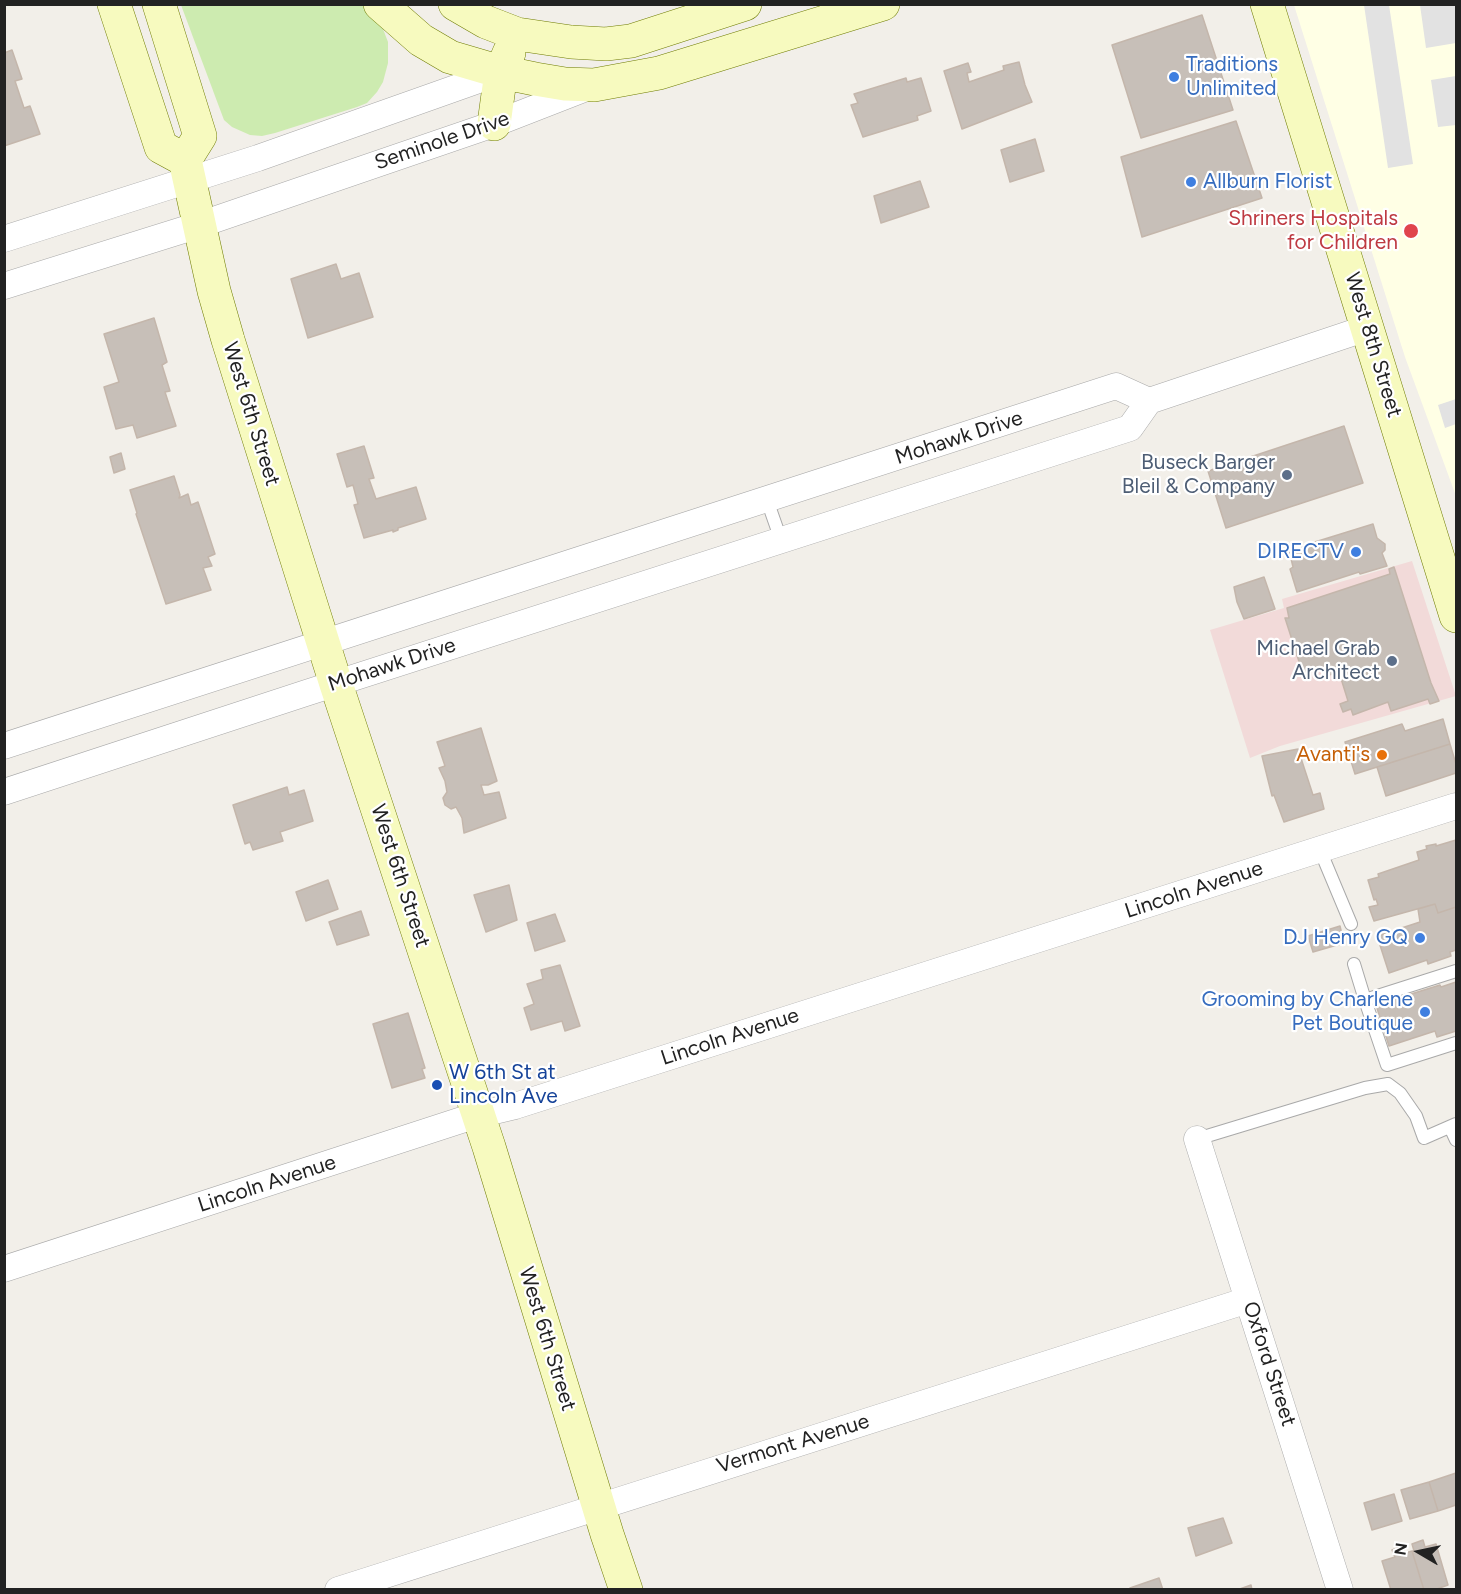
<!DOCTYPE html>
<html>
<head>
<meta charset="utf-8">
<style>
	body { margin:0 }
	#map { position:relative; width:1461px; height:1594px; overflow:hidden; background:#f2efe9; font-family:Figtree,sans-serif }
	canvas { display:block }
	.frame { position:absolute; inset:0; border:6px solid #222; pointer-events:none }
	.north { position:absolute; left:1389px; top:1522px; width:60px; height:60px; -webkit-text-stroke:4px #fff; paint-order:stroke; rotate:279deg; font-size:16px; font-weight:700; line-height:24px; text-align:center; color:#222 }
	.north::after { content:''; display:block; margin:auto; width:21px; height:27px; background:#222; clip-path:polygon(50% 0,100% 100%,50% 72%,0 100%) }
</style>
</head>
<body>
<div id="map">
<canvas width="1461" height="1594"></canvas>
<div class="frame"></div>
<div class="north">N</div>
</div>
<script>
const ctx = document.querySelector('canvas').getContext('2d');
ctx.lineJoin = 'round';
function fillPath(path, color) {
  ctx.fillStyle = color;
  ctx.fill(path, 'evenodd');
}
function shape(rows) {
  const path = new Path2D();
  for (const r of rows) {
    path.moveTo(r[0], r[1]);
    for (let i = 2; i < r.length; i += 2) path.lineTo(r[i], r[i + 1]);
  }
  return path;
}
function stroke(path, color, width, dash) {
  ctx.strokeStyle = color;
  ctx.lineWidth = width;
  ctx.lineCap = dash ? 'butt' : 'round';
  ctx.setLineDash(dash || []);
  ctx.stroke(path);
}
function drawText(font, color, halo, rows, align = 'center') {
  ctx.font = font + ' Figtree,sans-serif';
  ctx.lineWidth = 4.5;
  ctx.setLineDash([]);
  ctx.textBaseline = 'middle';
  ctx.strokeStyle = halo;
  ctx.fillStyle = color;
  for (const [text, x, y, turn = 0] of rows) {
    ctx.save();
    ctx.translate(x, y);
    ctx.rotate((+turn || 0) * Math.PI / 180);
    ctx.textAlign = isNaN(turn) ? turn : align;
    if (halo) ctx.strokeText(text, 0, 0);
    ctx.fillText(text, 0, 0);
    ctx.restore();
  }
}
fillPath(shape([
	[1412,561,1456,696,1280,746,1250,758,1210,630,1284,608,1282,599]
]), '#f2dad9');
fillPath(shape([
	[1294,5,1456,5,1456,496,1405,357]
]), '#ffffe5');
fillPath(shape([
	[181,5,363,5,370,11,383,29,388,42,388,63,383,82,377,92,367,103,357,107,275,133,262,136,250,135,232,127,224,120]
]), '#cdebb0');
fillPath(shape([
	[1364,5,1389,5,1413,164,1388,168],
	[1420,5,1456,5,1456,43,1426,48],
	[1456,76,1456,125,1438,127,1431,80],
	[1456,399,1456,424,1445,428,1438,405]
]), '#e2e2e2');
const building = shape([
	[1202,15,1233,110,1141,138,1112,45,1202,15],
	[12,50,22,79,15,81,24,108,30,106,40,134,4,146,4,53,12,50],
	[1019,62,1025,85,1032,102,962,129,944,71,968,63,971,72,967,73,969,82,1004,70,1003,66,1019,62],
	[906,78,907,82,921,78,931,111,917,116,918,120,863,137,851,105,858,103,854,94,906,78],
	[1236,121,1262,198,1142,237,1121,157,1236,121],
	[1035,139,1044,171,1010,182,1001,150,1035,139],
	[920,181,929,207,881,223,874,196,920,181],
	[336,264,341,279,359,273,373,317,308,338,291,279,336,264],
	[154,318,167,362,162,365,170,391,165,392,176,426,137,438,133,425,116,429,104,387,119,382,104,334,154,318],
	[1344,426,1363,483,1226,528,1208,471,1344,426],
	[364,446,374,478,369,479,376,499,416,487,426,519,398,528,398,530,393,532,393,530,364,538,354,505,358,504,353,485,347,487,337,454,364,446],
	[121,453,125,469,114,473,110,457,121,453],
	[174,476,180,495,179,498,188,494,191,505,198,502,215,554,208,557,212,566,203,568,211,590,166,604,136,514,137,513,130,490,174,476],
	[1373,524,1377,538,1385,544,1385,550,1382,553,1387,566,1360,574,1359,572,1297,592,1290,569,1293,567,1289,550,1373,524],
	[1394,567,1431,683,1439,701,1430,704,1428,699,1391,711,1388,702,1353,715,1351,709,1343,712,1340,704,1348,701,1339,672,1329,675,1326,667,1303,674,1285,618,1289,618,1287,608,1390,574,1389,569,1394,567],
	[1264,577,1275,609,1244,619,1237,602,1234,587,1264,577],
	[1443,719,1450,744,1355,774,1345,742,1402,724,1405,731,1443,719],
	[481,728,497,781,488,785,481,785,484,795,499,792,506,818,464,833,462,818,456,807,451,809,445,805,443,798,447,792,445,781,439,768,445,766,437,742,481,728],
	[1450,744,1456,764,1456,773,1386,796,1377,767,1450,744],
	[1298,749,1313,795,1320,793,1324,809,1284,822,1274,795,1272,796,1262,756,1298,749],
	[287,787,289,795,304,790,313,821,280,832,283,841,253,850,250,842,245,844,233,805,287,787],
	[1456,840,1456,907,1438,913,1435,904,1374,921,1369,907,1378,905,1376,899,1374,900,1368,880,1379,877,1378,874,1419,860,1417,852,1427,849,1426,846,1436,844,1436,846,1456,840],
	[328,880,338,909,306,921,296,892,328,880],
	[509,885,517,920,486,932,474,895,509,885],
	[1435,904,1438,913,1456,907,1456,950,1450,952,1451,956,1428,964,1427,960,1389,973,1377,936,1420,922,1418,909,1435,904],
	[361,911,369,935,337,945,329,922,361,911],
	[555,914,565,941,535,951,527,923,555,914],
	[1340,926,1344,943,1313,952,1308,936,1340,926],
	[560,965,580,1026,565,1031,562,1021,531,1030,524,1008,534,1004,527,984,543,979,541,970,560,965],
	[1456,982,1456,1031,1437,1037,1435,1031,1389,1046,1376,1005,1440,985,1441,987,1456,982],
	[408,1013,425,1068,422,1069,425,1078,392,1088,373,1024,408,1013],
	[1456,1473,1456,1505,1438,1511,1429,1482,1456,1473],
	[1429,1482,1438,1511,1410,1519,1401,1490,1429,1482],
	[1394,1494,1402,1521,1372,1530,1364,1503,1394,1494],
	[1223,1518,1232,1543,1196,1556,1188,1528,1223,1518],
	[1423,1540,1425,1547,1436,1544,1448,1585,1434,1590,1424,1590,1412,1551,1414,1551,1412,1544,1423,1540],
	[1402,1546,1405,1553,1412,1551,1424,1590,1391,1590,1382,1561,1395,1557,1392,1550,1402,1546],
	[1159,1578,1163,1590,1131,1590,1130,1588,1159,1578],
	[1251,1585,1252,1590,1237,1590,1251,1585]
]);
fillPath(building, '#c7bfb8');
stroke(building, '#c4b6ab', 1.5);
const lane = shape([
	[767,500,781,540],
	[1320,850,1351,924],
	[1354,964,1365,1000],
	[1456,971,1365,1000,1387,1065,1456,1043],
	[1450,1127,1456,1140],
	[1197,1139,1365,1088,1388,1084,1400,1093,1416,1116,1424,1138,1456,1124]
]);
const street = shape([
	[4,239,258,158,501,72],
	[4,286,199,225,494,124,589,87],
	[4,746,1116,386,1149,401],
	[4,792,306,693,1130,428,1149,401,1367,328],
	[1197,1139,1340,1590],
	[4,1269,477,1115,515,1106,1456,806],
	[338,1590,1248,1300]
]);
const secondary = shape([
	[114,4,161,147,185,160],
	[159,4,200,136,185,160,214,291,228,340,336,684,489,1147,607,1534,626,1590],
	[380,4,421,40,450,57,501,72,535,79,565,84,594,85,659,73,883,4],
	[455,4,486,22,517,34,571,42,606,44,631,41,745,4],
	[1267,4,1456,616],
	[494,124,501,72,509,53]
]);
stroke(lane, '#a9a9a9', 14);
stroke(street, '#a9a9a9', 27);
stroke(secondary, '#707d05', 34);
stroke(lane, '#fff', 12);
stroke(street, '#fff', 26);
stroke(secondary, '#f7fabf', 33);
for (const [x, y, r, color] of [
	[1174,77,6,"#3f7fe0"],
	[1191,182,6,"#3f7fe0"],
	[1411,231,8,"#e0444e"],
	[1287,475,6,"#5c6f8a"],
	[1356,552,6,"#3f7fe0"],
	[1392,661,6,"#5c6f8a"],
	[1382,755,6,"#e8710a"],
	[1420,938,6,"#3f7fe0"],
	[1425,1012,6,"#3f7fe0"],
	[437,1085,6,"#1a4fb4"]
]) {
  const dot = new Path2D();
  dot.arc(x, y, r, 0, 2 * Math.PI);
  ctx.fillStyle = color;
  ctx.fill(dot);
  stroke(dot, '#fff', 2);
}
drawText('21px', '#366cbe', '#fff', [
	["Traditions",1186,65,"left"],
	["Unlimited",1186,89,"left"],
	["Allburn Florist",1203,182,"left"],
	["DIRECTV",1344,552],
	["DJ Henry GQ",1408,938],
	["Grooming by Charlene",1413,1000],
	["Pet Boutique",1413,1024]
], 'right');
drawText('21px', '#222', '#fff', [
	["Seminole Drive",442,141,-19],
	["West 8th Street",1373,345,73],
	["West 6th Street",251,414,73],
	["Mohawk Drive",959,438,-18],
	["Mohawk Drive",392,665,-18],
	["West 6th Street",400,876,72],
	["Lincoln Avenue",1194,890,-18],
	["Lincoln Avenue",730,1037,-18],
	["Lincoln Avenue",267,1184,-18],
	["West 6th Street",547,1339,73],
	["Oxford Street",1269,1364,72],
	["Vermont Avenue",793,1444,-17]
]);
drawText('21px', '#be3a42', '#fff', [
	["Shriners Hospitals",1398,219],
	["for Children",1398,243]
], 'right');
drawText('21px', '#4e5e75', '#fff', [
	["Buseck Barger",1275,463],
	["Bleil & Company",1275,487],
	["Michael Grab",1380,649],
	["Architect",1380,673]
], 'right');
drawText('21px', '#c56008', '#fff', [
	["Avanti's",1370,755]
], 'right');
drawText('21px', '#164399', '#fff', [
	["W 6th St at",449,1073],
	["Lincoln Ave",449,1097]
], 'left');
</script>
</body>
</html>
